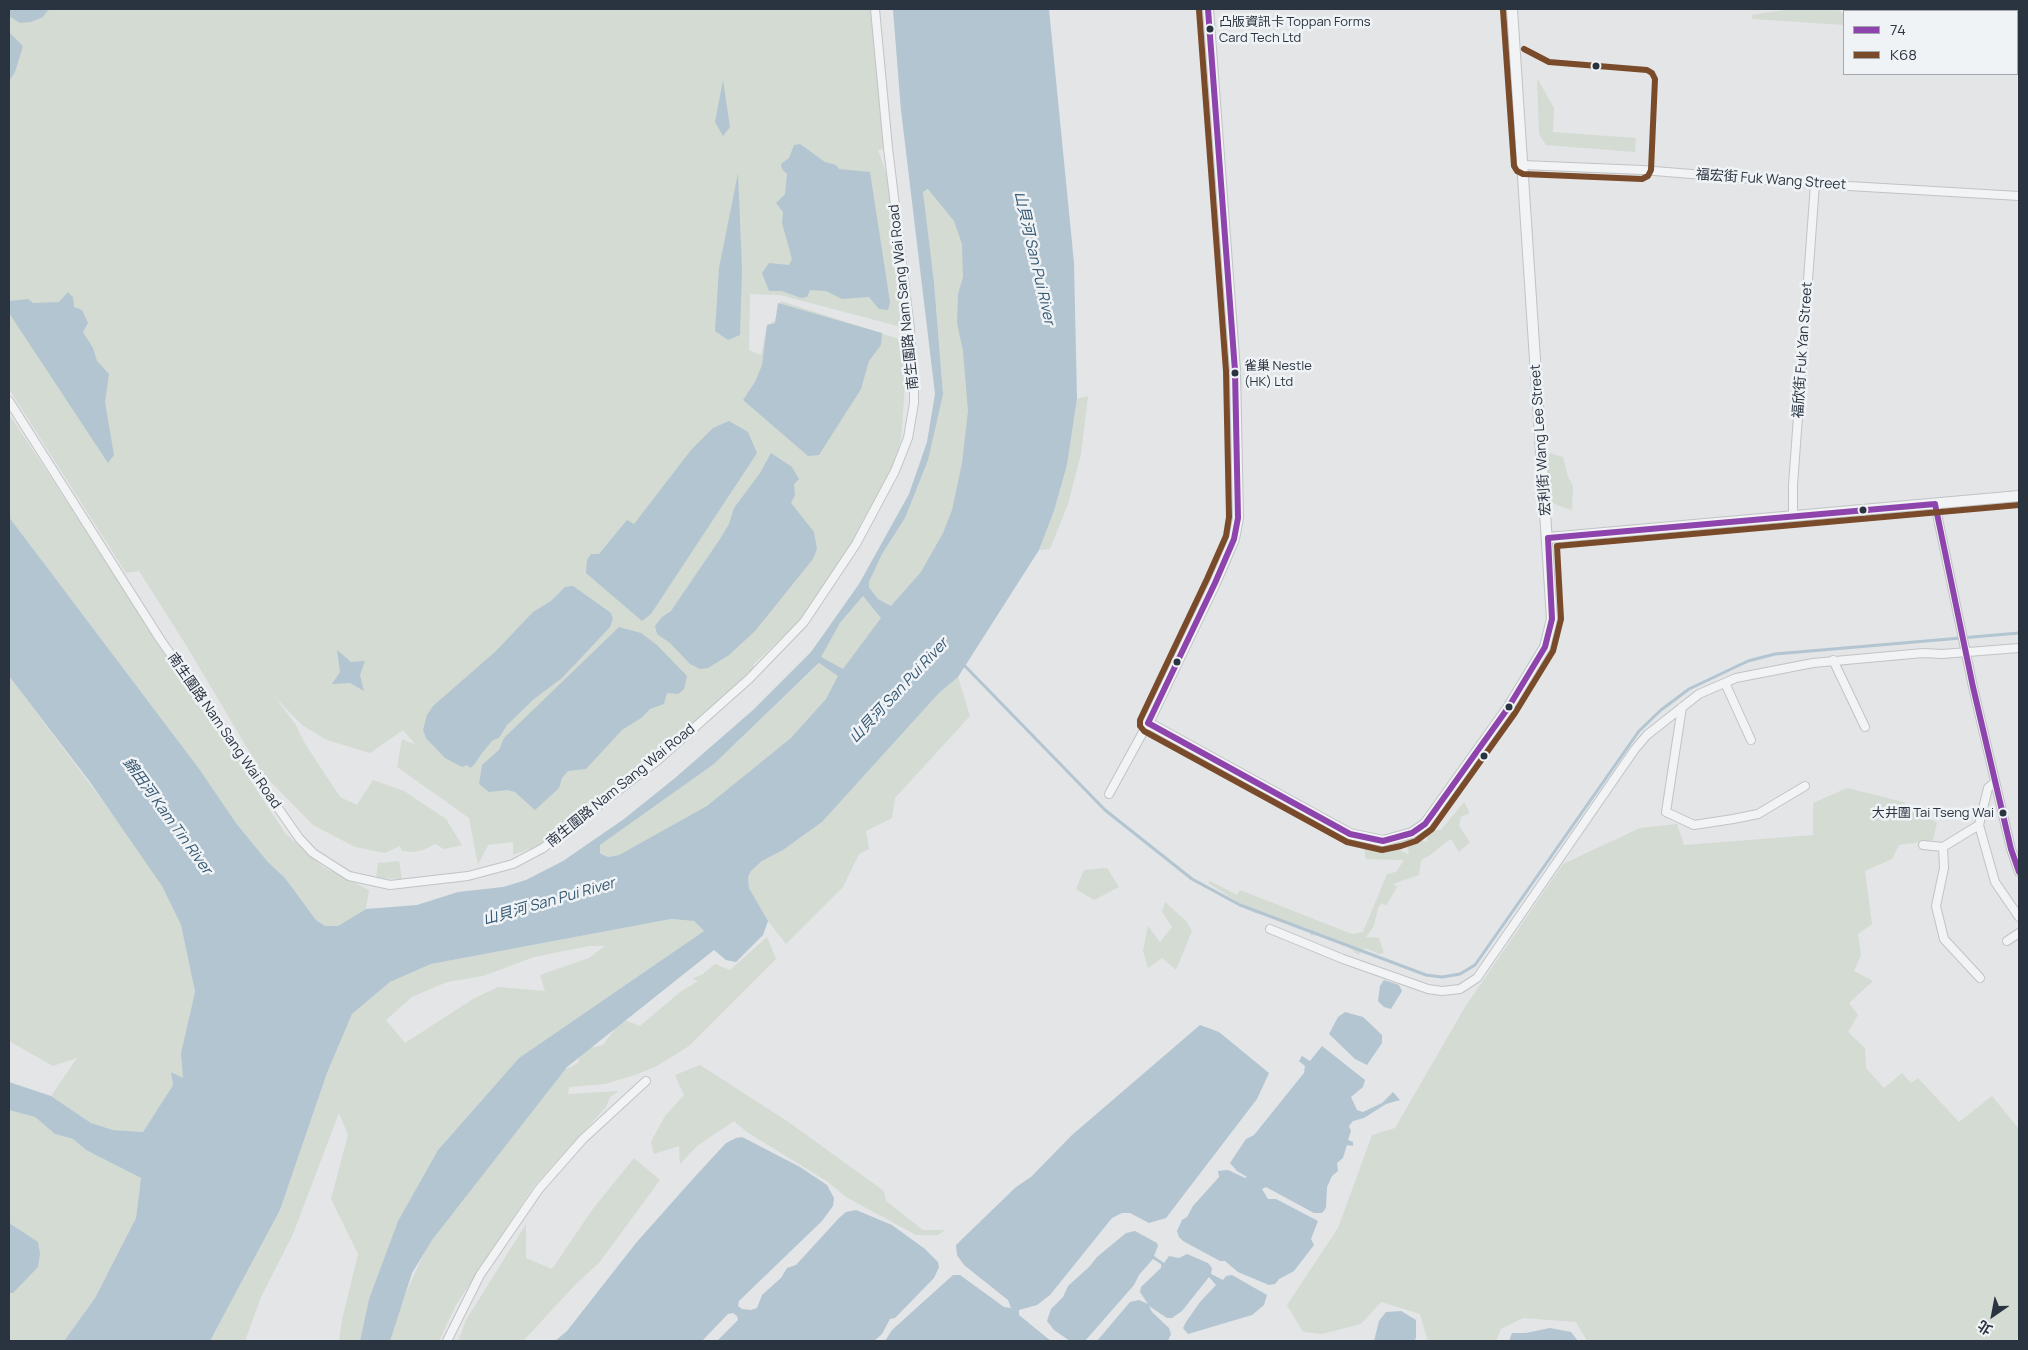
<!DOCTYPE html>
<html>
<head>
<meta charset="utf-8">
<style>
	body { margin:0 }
	#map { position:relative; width:2028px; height:1350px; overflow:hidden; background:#e3e5e7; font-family:Manrope,"Noto Sans TC",sans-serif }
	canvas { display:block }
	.frame { position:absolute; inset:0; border:10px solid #2a3440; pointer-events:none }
	.legend { position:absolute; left:1843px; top:10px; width:175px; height:65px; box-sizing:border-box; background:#f0f3f6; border:1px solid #a1a7ad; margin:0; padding:6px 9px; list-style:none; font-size:15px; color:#2a3440 }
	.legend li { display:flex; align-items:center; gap:10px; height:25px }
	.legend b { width:25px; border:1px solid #a1a7ad }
	.north { position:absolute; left:1968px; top:1290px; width:50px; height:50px; -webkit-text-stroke:4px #f0f3f6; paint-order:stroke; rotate:213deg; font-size:14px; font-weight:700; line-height:20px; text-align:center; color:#2a3440 }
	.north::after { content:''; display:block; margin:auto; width:18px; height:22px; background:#2a3440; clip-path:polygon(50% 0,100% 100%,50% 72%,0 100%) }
</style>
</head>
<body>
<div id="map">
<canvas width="2028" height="1350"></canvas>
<div class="frame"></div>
<ul class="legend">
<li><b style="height:6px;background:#8e44ad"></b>74</li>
<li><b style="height:6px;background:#7a4b2a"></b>K68</li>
</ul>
<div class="north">北</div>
</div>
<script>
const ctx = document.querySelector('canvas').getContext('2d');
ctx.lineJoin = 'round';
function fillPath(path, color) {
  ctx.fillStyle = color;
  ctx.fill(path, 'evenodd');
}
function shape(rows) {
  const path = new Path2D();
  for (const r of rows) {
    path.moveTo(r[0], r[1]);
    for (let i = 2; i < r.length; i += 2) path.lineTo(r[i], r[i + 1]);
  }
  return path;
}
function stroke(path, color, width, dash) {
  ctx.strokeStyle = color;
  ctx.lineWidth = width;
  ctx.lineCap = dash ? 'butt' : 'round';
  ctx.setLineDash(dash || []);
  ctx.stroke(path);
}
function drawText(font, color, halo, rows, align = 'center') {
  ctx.font = font + ' Manrope,"Noto Sans TC",sans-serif';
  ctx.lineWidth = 5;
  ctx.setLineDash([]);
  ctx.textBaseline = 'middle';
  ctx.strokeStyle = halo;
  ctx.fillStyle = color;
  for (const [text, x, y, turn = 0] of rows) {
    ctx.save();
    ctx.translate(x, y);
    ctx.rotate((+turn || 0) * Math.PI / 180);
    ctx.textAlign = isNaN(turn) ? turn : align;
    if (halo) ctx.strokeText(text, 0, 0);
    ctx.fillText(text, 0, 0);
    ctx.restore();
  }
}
fillPath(shape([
	[9,9,875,9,888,148,878,150,887,175,908,316,905,328,780,295,750,294,749,350,761,355,767,325,775,321,781,301,902,340,906,373,901,439,888,486,826,589,792,628,753,665,760,673,709,710,662,761,543,844,513,855,513,842,488,845,478,865,469,818,397,767,402,739,416,745,403,730,370,753,327,740,302,725,274,696,296,725,304,742,340,797,357,805,373,780,404,791,446,819,462,845,444,849,435,844,423,850,412,852,402,851,400,846,385,853,355,847,313,825,262,773,186,645,139,571,126,573,9,389],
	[893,9,945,9,985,535,772,774,619,855,608,857,600,852,600,845,714,764,820,663,838,675,842,669,820,658,840,623,863,596,871,605,891,606,878,599,869,587,869,582,882,554,905,518,943,394,934,282,924,204,923,191,928,190,901,110],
	[1791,9,1838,9,1844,15,1844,25,1753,19,1751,15],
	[1537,78,1554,108,1553,132,1636,138,1635,152,1546,145,1539,134],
	[1088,396,1081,454,1068,504,1050,549,1039,550,1054,511,1067,465,1077,399],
	[9,414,285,833,323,867,369,890,366,909,338,926,325,926,316,920,285,878,267,861,236,823,200,770,9,517],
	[1550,453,1563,457,1568,477,1573,486,1572,510,1538,499,1538,473],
	[9,676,137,847,162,886,181,925,195,993,181,1053,184,1065,183,1079,172,1072,173,1085,143,1132,113,1130,91,1123,51,1096,77,1058,53,1066,9,1041],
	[958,677,970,716,895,798,892,818,866,831,869,849,859,854,843,887,786,944,768,921,749,888,748,877,751,871,762,861,783,850,822,822,939,693],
	[1847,788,1903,802,1937,823,1933,840,1899,845,1892,859,1865,871,1872,924,1858,934,1861,955,1854,971,1873,981,1849,1003,1858,1015,1848,1032,1865,1048,1866,1068,1884,1088,1902,1073,1911,1083,1918,1078,1959,1122,1992,1096,2019,1129,2019,1336,2016,1341,1587,1341,1576,1322,1523,1318,1501,1329,1496,1341,1428,1341,1420,1314,1381,1302,1361,1324,1322,1334,1303,1332,1287,1305,1338,1228,1372,1135,1395,1128,1465,1007,1563,864,1640,828,1677,824,1684,845,1813,835,1813,803],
	[1464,802,1470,813,1461,817,1459,826,1470,842,1459,852,1451,839,1446,842,1429,856,1421,860,1419,875,1393,884,1397,887,1386,906,1382,903,1378,908,1374,926,1366,937,1379,938,1384,953,1379,954,1365,948,1358,955,1348,946,1320,933,1311,936,1308,929,1274,917,1255,913,1208,883,1210,881,1237,895,1240,890,1352,934,1363,932,1387,874,1396,872,1404,860,1366,859,1364,847,1374,832,1388,851,1396,848,1409,855,1407,844,1415,838,1427,842,1427,831,1441,830],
	[399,861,402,879,376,878,378,863],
	[1107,868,1119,887,1094,900,1076,889,1084,870],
	[1165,902,1186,921,1192,931,1176,970,1162,958,1148,968,1143,951,1148,926,1160,942,1172,927,1162,912],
	[671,919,694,921,704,931,519,1058,438,1150,398,1221,369,1299,360,1341,339,1341,342,1320,358,1254,331,1199,348,1135,339,1113,293,1234,261,1297,245,1341,210,1341,280,1210,327,1073,352,1014,390,982,431,964],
	[589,946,605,946,589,958,540,975,545,991,498,987,473,999,405,1043,386,1020,412,997,447,982,483,976,534,957],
	[767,937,776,959,689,1046,657,1066,635,1075,605,1084,569,1087,568,1094,619,1091,610,1097,606,1107,534,1186,456,1305,439,1341,374,1341,386,1336,436,1227,553,1076,578,1063,580,1050,603,1045,622,1019,640,1026,680,992,698,981,692,979,703,974,715,964,730,970],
	[700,1065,787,1121,884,1191,886,1201,923,1230,945,1230,938,1235,916,1235,846,1197,828,1182,747,1132,734,1121,697,1146,680,1164,679,1146,654,1154,651,1142,665,1116,684,1095,675,1075],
	[9,1110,35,1117,55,1134,73,1139,86,1150,141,1178,136,1218,95,1298,64,1341,9,1341],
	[634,1158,660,1180,599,1263,577,1283,523,1341,458,1341,466,1320,526,1224,526,1258,552,1269,592,1210]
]), '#d4dbd3');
fillPath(shape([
	[9,9,49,9,43,17,31,22,20,23,9,16],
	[893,9,1049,9,1074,263,1077,399,1067,465,1054,511,1039,550,958,677,939,693,822,822,783,850,762,861,751,871,748,877,749,888,768,921,763,935,736,962,726,960,714,950,567,1067,432,1240,412,1273,390,1341,360,1341,369,1299,398,1221,438,1150,519,1058,704,931,694,921,671,919,431,964,390,982,352,1014,327,1073,280,1210,210,1341,64,1341,95,1298,136,1218,141,1178,86,1150,73,1139,55,1134,35,1117,9,1110,9,1082,51,1096,91,1123,113,1130,143,1132,173,1085,171,1072,183,1078,181,1053,195,992,181,925,162,886,90,782,9,676,9,517,200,770,236,823,267,861,285,878,316,920,325,926,338,926,366,909,417,905,458,892,503,887,526,880,563,861,624,819,675,778,753,710,811,652,859,584,909,494,927,442,935,394,901,110],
	[928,189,954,221,962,244,963,277,958,294,957,323,963,351,968,411,962,463,952,510,943,533,921,572,891,606,878,599,869,587,869,582,882,554,905,518,928,460,943,394,934,282,923,192],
	[863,596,881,618,843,669,821,657,840,623],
	[819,663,838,676,826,699,791,738,707,806,619,855,608,857,600,853,600,845,714,764],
	[9,32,23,46,15,72,9,81],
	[723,80,730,127,723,136,715,122],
	[800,144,825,162,836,165,839,169,870,172,890,302,888,310,879,309,869,297,842,299,826,291,810,290,807,297,801,298,782,291,769,291,762,273,769,263,789,265,792,259,782,223,783,212,776,203,785,194,787,174,782,169,781,164,789,158,794,145],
	[738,173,742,268,740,335,728,340,715,331,719,268],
	[68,292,73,297,74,307,82,310,88,323,83,332,93,348,97,361,109,374,105,402,114,455,108,463,9,313,9,301,28,299,33,303,59,302],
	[778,303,882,333,881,345,869,361,861,389,819,455,808,456,743,400,755,382,762,365,767,325,775,323],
	[729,421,748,432,757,453,651,614,642,621,586,573,587,560,591,554,599,554,627,520,634,524,691,450,713,428],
	[771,453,792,467,799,479,794,484,795,495,791,503,814,532,817,549,813,559,755,631,729,655,708,668,700,669,690,664,670,643,657,634,655,626,662,617,671,611,720,539,729,524,734,508,760,473],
	[573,586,611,613,613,619,610,627,562,678,534,699,507,725,499,738,493,740,482,753,474,765,470,768,467,765,462,767,445,758,426,738,423,730,427,715,433,706,496,651,533,612,551,601,565,587],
	[619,627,641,633,657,645,687,676,684,689,678,694,667,693,664,704,650,709,641,718,622,730,586,769,568,771,562,778,559,788,535,810,515,792,507,790,489,792,479,784,482,765,499,750,504,738],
	[337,650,351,662,365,661,360,675,364,691,350,683,332,684,340,672],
	[1384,980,1399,985,1402,991,1391,1009,1384,1007,1378,1001,1380,986],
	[1345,1012,1363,1017,1382,1035,1382,1043,1367,1065,1355,1059,1329,1034,1338,1017],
	[1200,1025,1219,1032,1269,1073,1257,1099,1166,1218,1149,1223,1130,1213,1122,1213,1112,1218,1050,1295,1037,1305,1019,1310,1019,1315,1051,1341,885,1341,892,1330,953,1275,960,1275,1004,1307,1011,1308,1008,1300,964,1265,957,1255,956,1245,1016,1187,1031,1177,1072,1135],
	[1322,1046,1365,1080,1363,1087,1351,1097,1357,1110,1363,1112,1382,1103,1393,1092,1400,1100,1386,1104,1364,1118,1353,1121,1349,1126,1351,1131,1348,1140,1353,1142,1353,1146,1347,1145,1343,1158,1337,1163,1338,1171,1332,1176,1327,1187,1326,1208,1322,1213,1314,1213,1266,1187,1262,1189,1268,1199,1276,1199,1318,1221,1311,1239,1314,1245,1294,1271,1279,1279,1275,1284,1269,1285,1238,1272,1225,1261,1220,1261,1183,1241,1179,1237,1177,1231,1182,1220,1187,1217,1193,1206,1219,1177,1218,1171,1228,1170,1245,1178,1247,1177,1237,1171,1230,1163,1246,1139,1254,1135,1304,1073,1305,1066,1299,1061,1302,1056,1310,1061],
	[742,1137,800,1167,827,1185,834,1198,833,1206,822,1221,739,1301,738,1306,742,1309,751,1310,757,1308,762,1295,781,1278,787,1268,796,1265,839,1218,846,1212,856,1210,892,1225,925,1249,938,1262,939,1267,934,1278,895,1318,890,1319,882,1334,874,1341,717,1341,738,1320,737,1316,733,1313,728,1314,702,1341,555,1341,567,1331,636,1243,691,1181,726,1143,736,1138],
	[9,1223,38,1242,40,1254,38,1267,13,1293,9,1293],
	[1135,1231,1157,1243,1158,1246,1154,1256,1164,1263,1169,1256,1179,1258,1187,1254,1208,1263,1212,1268,1211,1274,1223,1280,1226,1276,1232,1275,1267,1295,1264,1305,1252,1315,1188,1334,1183,1328,1186,1322,1200,1302,1216,1285,1209,1277,1182,1311,1172,1318,1167,1318,1149,1306,1152,1312,1169,1328,1171,1334,1168,1341,1097,1341,1130,1302,1139,1300,1148,1304,1140,1292,1141,1287,1161,1268,1161,1264,1153,1259,1139,1275,1134,1285,1085,1341,1070,1341,1054,1330,1047,1321,1051,1309,1063,1297,1068,1286,1090,1266,1097,1257,1126,1233],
	[1401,1311,1416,1320,1416,1338,1414,1341,1374,1341,1379,1321,1386,1312],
	[1550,1328,1571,1332,1578,1341,1509,1341,1512,1333,1526,1333]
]), '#b2c5d1');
stroke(shape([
	[963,664,1105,810,1192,879,1240,905,1426,975,1442,977,1460,974,1475,965,1639,731,1661,710,1689,689,1748,661,1775,654,2019,633]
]), '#b2c5d1', 3);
const minor = shape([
	[1523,165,1642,170,1815,184,2019,196],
	[9,401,160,639,299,838,313,853,349,876,390,885,468,876,513,864,543,848,658,760,749,679,804,622,856,544,895,471,908,438,914,403,914,383,910,329,888,148,875,9],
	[1935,504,1973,687,2011,849,2019,872],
	[1793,516,1793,485,1815,184],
	[1833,660,1865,727],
	[1725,683,1751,740],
	[1682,707,1666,812,1694,825,1733,819,1758,814,1805,786],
	[1109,794,1148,723],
	[1979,825,1995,882,2019,917],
	[1923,845,1943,847,1979,825,1988,788,1995,782],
	[1943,847,1944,868,1936,906,1944,939,1980,978],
	[1270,929,1343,959,1428,989,1442,991,1460,989,1477,978,1635,749,1647,735,1699,694,1736,678,1813,663,1923,653,1942,654,2019,648],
	[2007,941,2019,933],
	[447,1341,480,1275,539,1189,583,1139,646,1081]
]);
const tertiary = shape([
	[1208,9,1235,371,1238,518,1234,539,1215,583,1148,723,1350,834,1383,841,1412,833,1425,824,1433,813,1508,708,1545,647,1552,619,1512,9],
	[1548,538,2019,496]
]);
stroke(minor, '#c1c3c5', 10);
stroke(tertiary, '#c1c3c5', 12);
stroke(minor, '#f1f3f4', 8);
stroke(tertiary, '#f1f3f4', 10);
stroke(shape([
	[1935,504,1973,687,2011,849,2019,872],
	[1548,538,1935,504],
	[1148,723,1215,583,1234,539,1238,518,1235,371,1208,9],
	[1148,723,1350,834,1383,841,1412,833,1425,824,1433,813,1508,708,1545,647,1552,619,1548,538]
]), '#8e44ad', 6);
stroke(shape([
	[1199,10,1226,371,1229,517,1226,536,1207,579,1140,720,1140,726,1144,731,1347,842,1382,850,1401,846,1416,841,1432,829,1515,713,1553,651,1561,619,1557,546,2019,505],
	[1503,10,1514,166,1517,171,1523,174,1642,179,1648,176,1651,170,1655,79,1652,73,1647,70,1549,62,1524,49]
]), '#7a4b2a', 6);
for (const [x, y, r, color] of [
	[1210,29,4.5,"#2a3440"],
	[1596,66,4.5,"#2a3440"],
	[1235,373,4.5,"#2a3440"],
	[1863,510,4.5,"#2a3440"],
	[1177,662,4.5,"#2a3440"],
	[1509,707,4.5,"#2a3440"],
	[1484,756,4.5,"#2a3440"],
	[2003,813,4.5,"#2a3440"]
]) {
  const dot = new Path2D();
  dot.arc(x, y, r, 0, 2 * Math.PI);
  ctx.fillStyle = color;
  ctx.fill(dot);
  stroke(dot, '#f0f3f6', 2);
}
drawText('13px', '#2a3440', '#f0f3f6', [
	["凸版資訊卡 Toppan Forms",1219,22],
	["Card Tech Ltd",1219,38],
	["雀巢 Nestle",1244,366],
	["(HK) Ltd",1244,382],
	["大井圍 Tai Tseng Wai",1994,813,"right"]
], 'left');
drawText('14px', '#2a3440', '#f0f3f6', [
	["福宏街 Fuk Wang Street",1771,180,4],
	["南生圍路 Nam Sang Wai Road",904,297,-96],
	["福欣街 Fuk Yan Street",1803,350,-86],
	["宏利街 Wang Lee Street",1541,440,-94],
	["南生圍路 Nam Sang Wai Road",224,731,55],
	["南生圍路 Nam Sang Wai Road",621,786,-39]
]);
drawText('italic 15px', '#355872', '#f0f3f6', [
	["山貝河 San Pui River",1034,258,77],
	["山貝河 San Pui River",899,691,-47],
	["錦田河 Kam Tin River",167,816,54],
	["山貝河 San Pui River",549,902,-16]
]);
</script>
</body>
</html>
